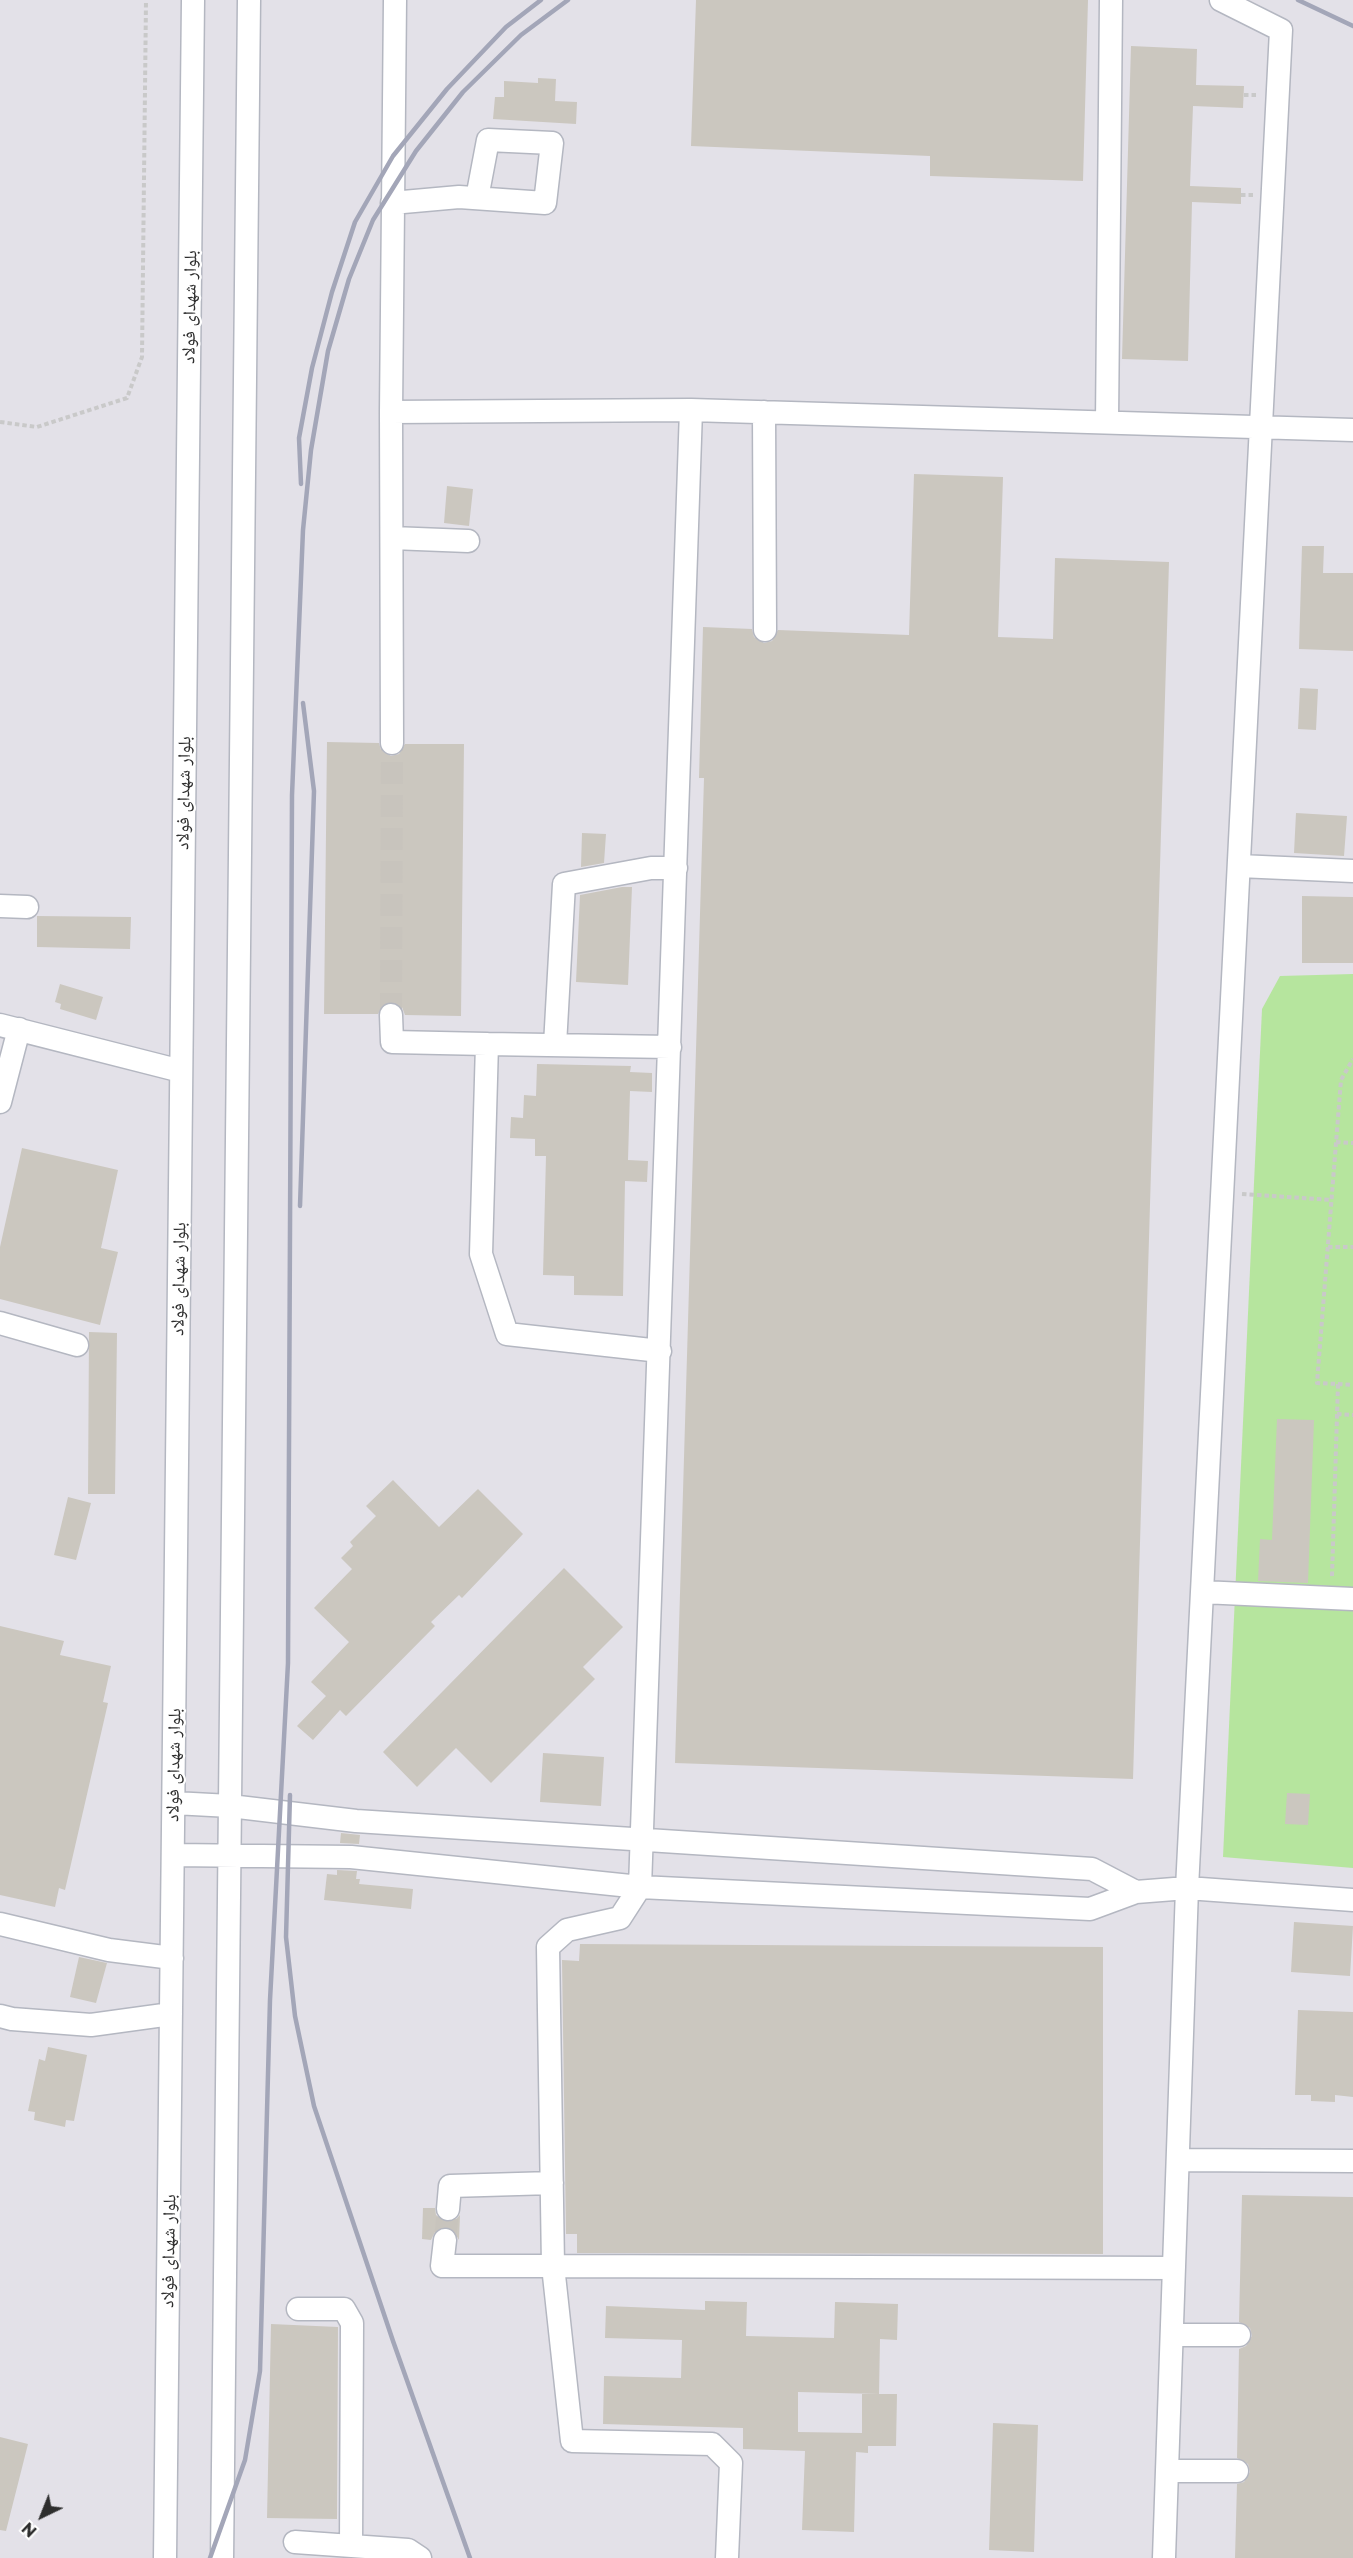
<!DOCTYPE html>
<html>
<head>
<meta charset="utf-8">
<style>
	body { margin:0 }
	#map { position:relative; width:1353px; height:2558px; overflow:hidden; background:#efe9e1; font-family:Montserrat,sans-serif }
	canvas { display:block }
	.north { position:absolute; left:12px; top:2486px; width:60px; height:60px; -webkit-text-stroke:4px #fff; paint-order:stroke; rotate:223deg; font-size:16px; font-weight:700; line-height:24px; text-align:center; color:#2e2e2e }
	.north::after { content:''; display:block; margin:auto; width:21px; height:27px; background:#2e2e2e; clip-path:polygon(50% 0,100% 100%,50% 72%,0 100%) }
</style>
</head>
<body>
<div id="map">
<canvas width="1353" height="2558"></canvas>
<div class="north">N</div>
</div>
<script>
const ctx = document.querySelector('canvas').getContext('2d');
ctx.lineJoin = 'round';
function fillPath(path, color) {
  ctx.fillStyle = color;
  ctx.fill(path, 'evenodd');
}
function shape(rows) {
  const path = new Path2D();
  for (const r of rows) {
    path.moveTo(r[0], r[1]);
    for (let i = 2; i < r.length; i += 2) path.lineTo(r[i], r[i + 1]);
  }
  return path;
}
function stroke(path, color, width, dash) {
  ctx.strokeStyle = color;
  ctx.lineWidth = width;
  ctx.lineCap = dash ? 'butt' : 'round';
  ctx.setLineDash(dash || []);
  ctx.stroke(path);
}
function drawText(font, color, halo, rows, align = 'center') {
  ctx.font = font + ' Montserrat,"Noto Naskh Arabic",sans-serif';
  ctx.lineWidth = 4.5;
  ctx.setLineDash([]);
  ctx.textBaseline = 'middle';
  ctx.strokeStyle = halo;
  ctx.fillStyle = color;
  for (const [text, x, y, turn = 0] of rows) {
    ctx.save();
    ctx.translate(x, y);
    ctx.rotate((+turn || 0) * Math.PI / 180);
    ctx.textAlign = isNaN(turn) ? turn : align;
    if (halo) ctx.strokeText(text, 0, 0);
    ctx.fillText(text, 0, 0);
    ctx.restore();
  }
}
fillPath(shape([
	[0,0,1353,0,1353,2558,0,2558]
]), '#e3e1e8');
fillPath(shape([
	[1353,974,1353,1868,1223,1857,1262,1009,1280,976]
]), '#b6e59e');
fillPath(shape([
	[696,0,1088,0,1083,181,930,176,930,156,691,146],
	[1131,46,1197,49,1196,85,1244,86,1243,108,1193,106,1190,186,1241,188,1241,204,1192,202,1188,361,1122,359],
	[538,78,556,79,555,101,577,102,576,124,493,119,495,97,504,97,504,81,538,83],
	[914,474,1003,477,998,637,1053,639,1055,558,1169,562,1133,1779,675,1763,704,778,699,778,703,627,752,629,754,637,764,643,772,641,778,630,909,635],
	[447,486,473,489,469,526,444,523],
	[1302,546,1324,546,1323,573,1353,573,1353,651,1299,649],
	[1300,688,1318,689,1316,730,1298,729],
	[327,742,379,743,381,750,391,756,399,754,405,744,464,744,461,1016,405,1015,402,1007,391,1002,383,1004,378,1014,324,1014],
	[1296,813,1347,816,1344,856,1294,853],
	[582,833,606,834,604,863,581,867],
	[622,887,632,887,628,985,576,982,580,895],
	[1302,896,1353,897,1353,963,1302,963],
	[37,916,131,917,130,949,37,947],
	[60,984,103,997,96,1020,60,1009,61,1004,55,1002],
	[537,1064,631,1066,630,1072,652,1073,652,1092,630,1091,628,1160,648,1161,647,1182,625,1181,623,1296,574,1295,574,1276,543,1275,546,1156,535,1156,535,1139,510,1138,511,1117,523,1118,524,1095,536,1096],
	[22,1148,118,1170,101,1248,118,1252,100,1325,0,1299,0,1247],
	[89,1332,117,1333,115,1494,88,1494],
	[1277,1419,1314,1420,1308,1583,1258,1581,1260,1539,1272,1540],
	[393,1480,439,1527,478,1489,523,1534,462,1598,459,1595,431,1622,435,1626,346,1716,340,1710,313,1740,297,1726,326,1696,311,1682,349,1642,314,1608,352,1569,341,1558,353,1546,350,1542,376,1516,366,1506],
	[68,1497,91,1503,76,1560,54,1555],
	[564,1568,623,1627,583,1667,595,1679,491,1783,456,1748,417,1787,383,1752],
	[0,1626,64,1641,60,1655,111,1666,103,1702,108,1703,65,1890,59,1888,55,1907,0,1895],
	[543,1753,604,1757,601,1806,540,1802],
	[1287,1793,1310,1794,1308,1825,1285,1824],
	[341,1833,360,1835,359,1844,340,1843],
	[337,1870,357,1871,356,1879,360,1879,359,1884,413,1889,411,1909,324,1900,327,1874,337,1875],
	[1294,1922,1353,1926,1350,1976,1291,1972],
	[580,1944,1103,1947,1103,2254,577,2253,577,2234,566,2234,562,1960,579,1961],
	[79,1957,107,1963,96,2003,70,1997],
	[1298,2010,1353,2012,1353,2097,1335,2095,1335,2102,1311,2101,1311,2095,1295,2095],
	[48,2047,87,2055,74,2121,66,2120,65,2127,34,2120,35,2112,28,2111,39,2059,45,2061],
	[1242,2195,1353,2197,1353,2558,1235,2558,1237,2484,1244,2482,1250,2472,1248,2464,1237,2458,1239,2349,1246,2346,1252,2336,1250,2328,1239,2322],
	[423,2208,435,2208,436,2215,446,2222,454,2221,460,2215,459,2240,453,2230,446,2227,435,2232,431,2240,422,2239],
	[705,2301,747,2302,746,2336,834,2338,835,2302,898,2304,897,2340,880,2339,879,2394,798,2392,798,2432,862,2433,862,2394,897,2394,896,2446,868,2446,868,2453,856,2452,854,2532,802,2530,805,2451,743,2449,743,2428,603,2424,604,2376,681,2378,682,2340,605,2338,606,2306,705,2310],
	[271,2324,338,2327,337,2519,267,2518],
	[993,2423,1038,2425,1034,2552,989,2550],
	[0,2437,28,2444,6,2531,0,2530]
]), '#cbc7bf');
stroke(shape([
	[391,1015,392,743],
	[445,2240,448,2209]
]), '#c8c4bd', 22, [22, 11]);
const minor = shape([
	[395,0,391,412,691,410],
	[392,203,459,197,545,203,552,143,488,140,477,198],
	[391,412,392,743],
	[764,412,765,630],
	[1107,422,1111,0],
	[392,538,468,541],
	[1239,866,1353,871],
	[0,906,27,907],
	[391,1015,392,1042,487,1044],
	[0,1025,181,1071],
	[555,1045,564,884,651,868,676,868],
	[0,1102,19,1029],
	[0,1323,77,1345],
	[660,1351,507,1334,481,1254,487,1044,670,1047],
	[1202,1592,1353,1599],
	[173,1855,351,1857,640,1887,1090,1909,1136,1892,1092,1869,356,1821,230,1806,174,1803],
	[1136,1892,1187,1888,1281,30,1221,0],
	[0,1924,109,1950,172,1958],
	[0,2016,12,2019,91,2025,171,2014],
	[1178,2160,1353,2161],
	[448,2209,450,2186,552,2183],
	[445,2240,442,2266,553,2266,572,2441,712,2444,731,2463,727,2558],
	[1174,2268,553,2266,548,1947,567,1930,620,1918,640,1887,691,410,1353,430],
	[298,2309,344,2309,352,2323,351,2546],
	[1172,2335,1239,2335],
	[1167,2471,1237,2471],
	[295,2542,408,2550,420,2558],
	[165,2558,193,0],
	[222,2558,249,0],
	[1164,2558,1187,1888,1353,1900]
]);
stroke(minor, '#b4b7c1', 25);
stroke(shape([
	[1244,95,1256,95],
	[1241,195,1254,195],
	[0,422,37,427,127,398,142,357,146,0],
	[1336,1142,1353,1143],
	[1242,1194,1331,1200],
	[1328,1247,1353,1247],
	[1338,1384,1353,1385],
	[1337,1414,1353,1415],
	[1332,1576,1338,1384,1317,1383,1341,1080,1353,1059]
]), '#c9c9c9', 4, [4.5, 3]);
stroke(minor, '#fff', 22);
stroke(shape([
	[1298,0,1353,26],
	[301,484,299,438,312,368,332,292,355,222,393,156,447,89,506,27,541,0],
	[300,1206,314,791,303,703],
	[290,1795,286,1937,295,2016,314,2106,393,2341,470,2558],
	[210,2558,245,2460,260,2371,270,2000,288,1663,292,795,303,530,311,450,328,351,349,279,373,220,416,151,463,92,521,35,568,0]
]), '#a3a6b8', 4.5);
drawText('18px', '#2e2e2e', '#fff', [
	["بلوار شهدای فولاد",190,307,-89],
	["بلوار شهدای فولاد",184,793,-89],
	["بلوار شهدای فولاد",179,1279,-89],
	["بلوار شهدای فولاد",174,1765,-89],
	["بلوار شهدای فولاد",169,2251,-89]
]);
</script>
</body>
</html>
